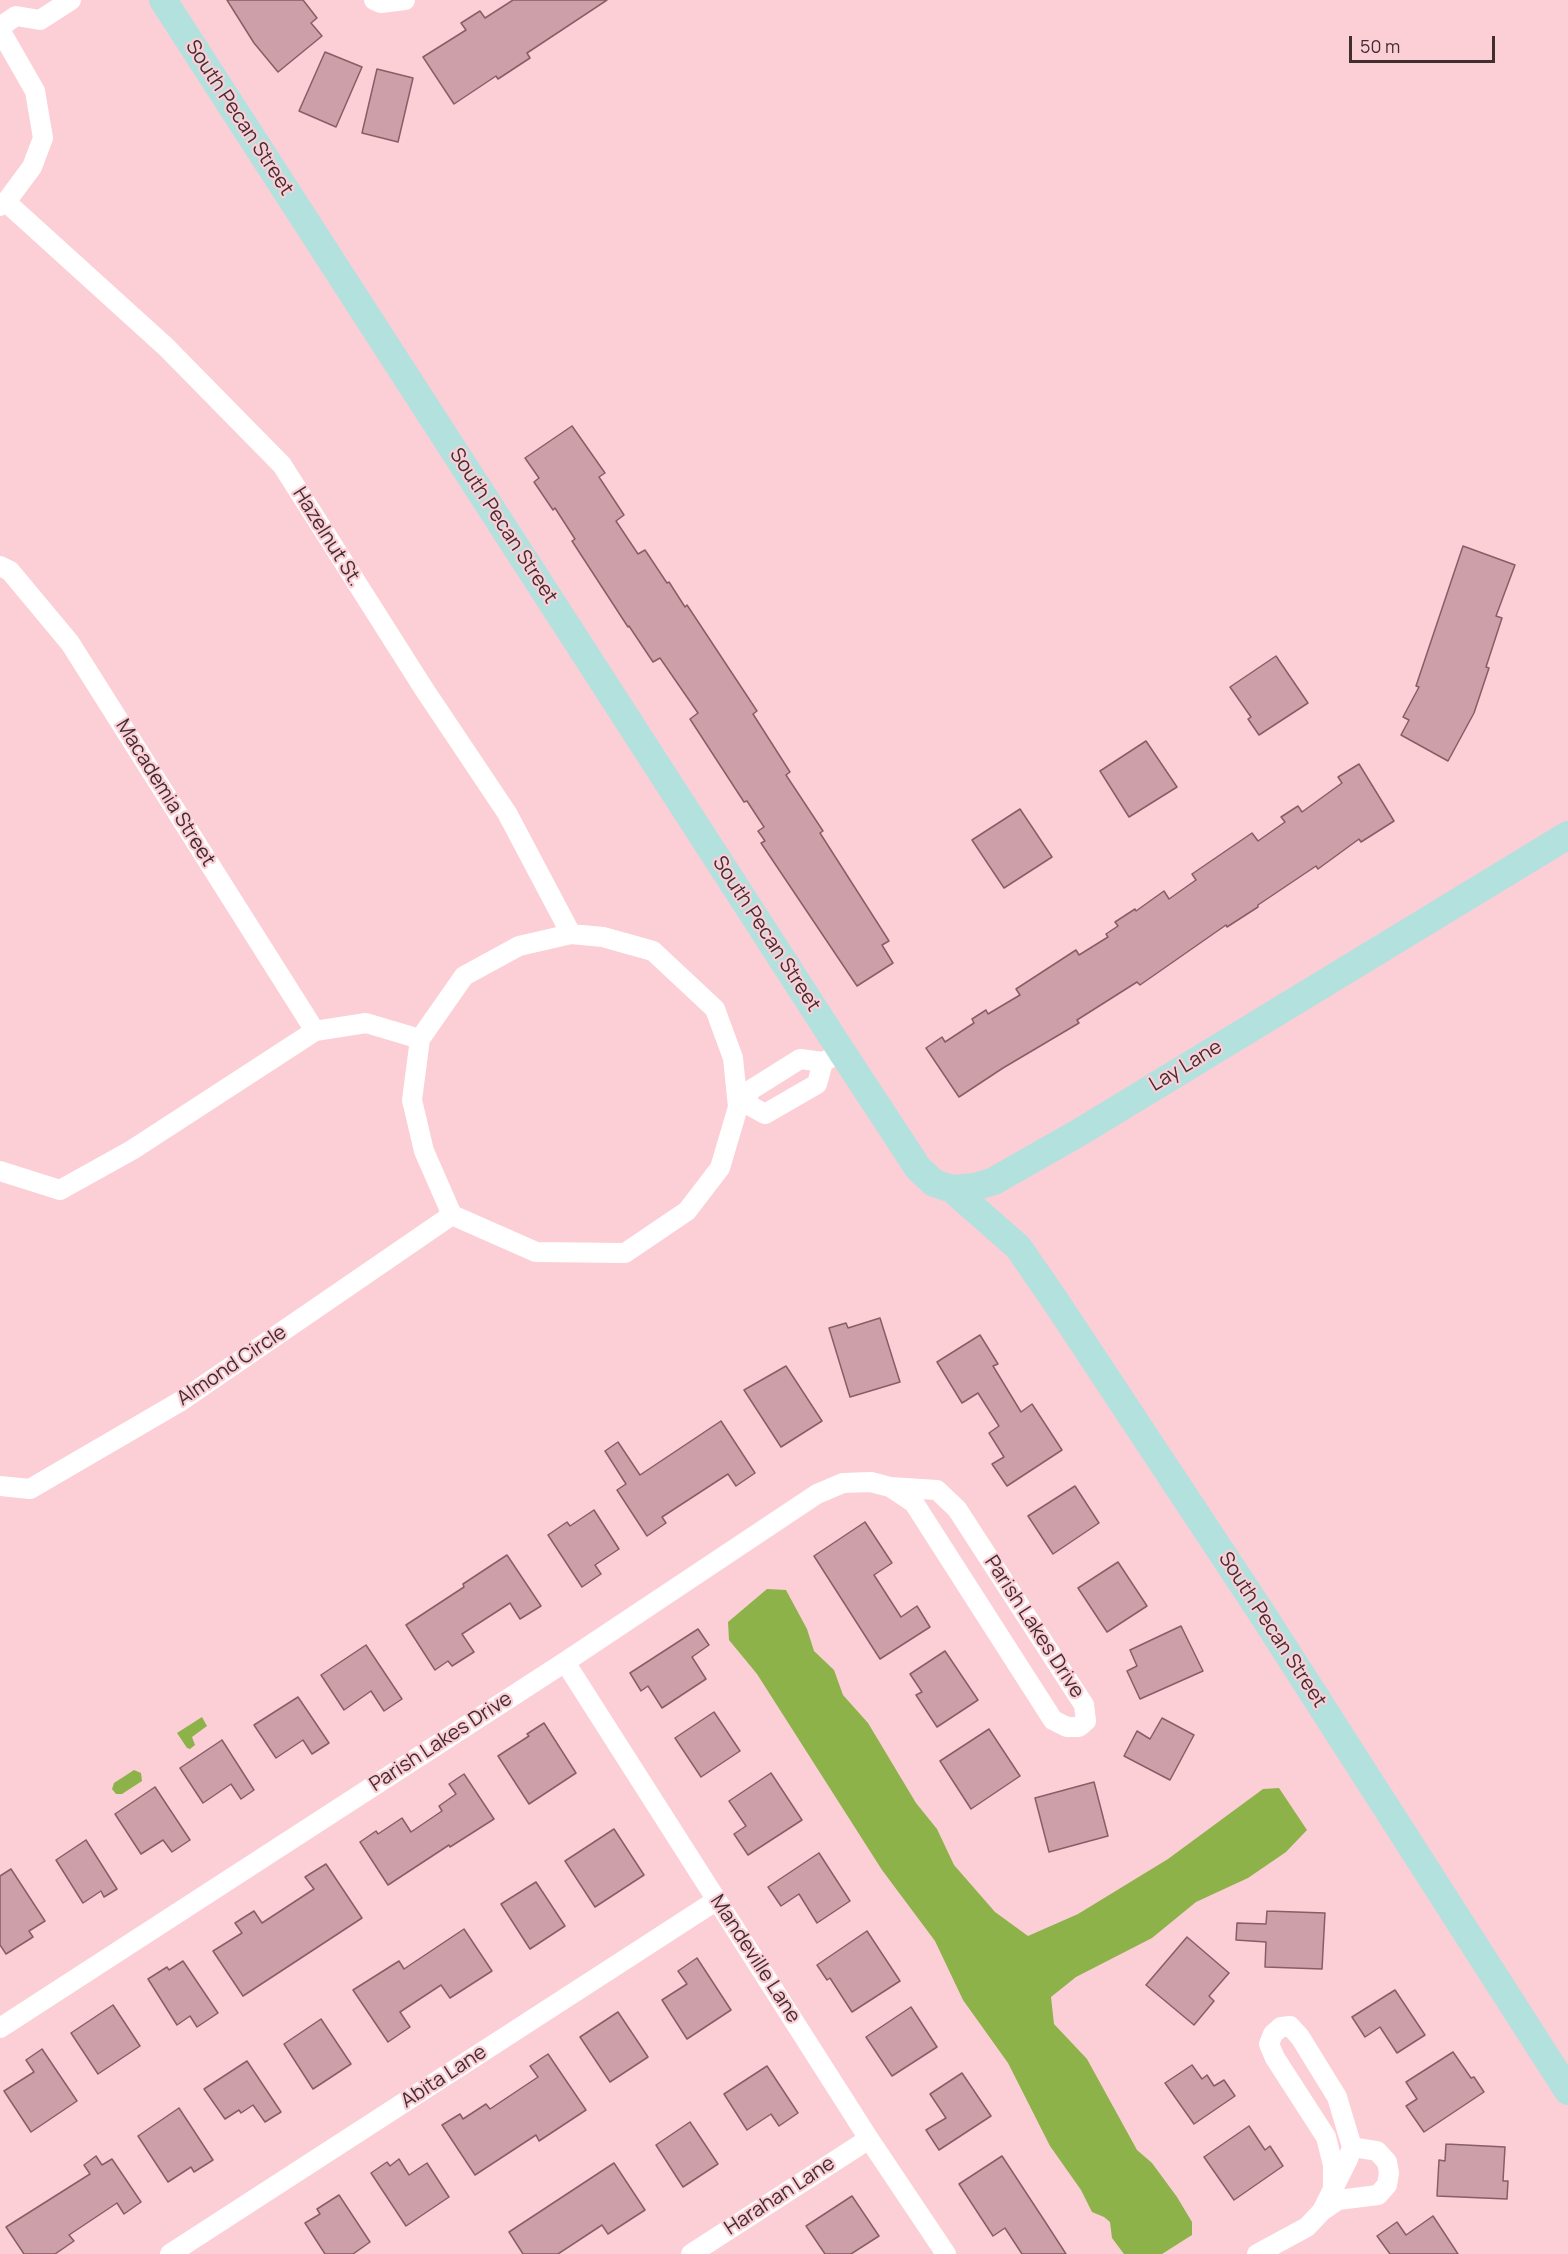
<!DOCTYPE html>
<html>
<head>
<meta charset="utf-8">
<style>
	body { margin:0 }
	#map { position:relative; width:1568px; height:2254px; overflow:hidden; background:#fcced6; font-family:Manrope,sans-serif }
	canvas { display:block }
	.scale { position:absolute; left:1349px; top:36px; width:146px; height:27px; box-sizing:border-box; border:3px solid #402e31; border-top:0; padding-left:8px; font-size:18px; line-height:21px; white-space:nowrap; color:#402e31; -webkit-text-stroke:4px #fcced6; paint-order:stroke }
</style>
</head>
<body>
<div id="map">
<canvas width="1568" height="2254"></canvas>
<div class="scale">50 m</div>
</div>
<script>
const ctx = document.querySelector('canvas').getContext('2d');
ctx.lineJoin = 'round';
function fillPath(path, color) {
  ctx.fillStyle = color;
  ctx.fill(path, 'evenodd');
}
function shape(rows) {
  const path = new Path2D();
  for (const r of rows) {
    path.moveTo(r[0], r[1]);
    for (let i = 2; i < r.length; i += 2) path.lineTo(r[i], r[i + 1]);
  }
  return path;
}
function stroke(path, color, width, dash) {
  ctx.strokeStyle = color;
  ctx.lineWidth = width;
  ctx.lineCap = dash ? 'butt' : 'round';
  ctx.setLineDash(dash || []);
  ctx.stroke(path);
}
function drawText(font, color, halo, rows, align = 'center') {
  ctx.font = font + ' Manrope,sans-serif';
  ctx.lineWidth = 4.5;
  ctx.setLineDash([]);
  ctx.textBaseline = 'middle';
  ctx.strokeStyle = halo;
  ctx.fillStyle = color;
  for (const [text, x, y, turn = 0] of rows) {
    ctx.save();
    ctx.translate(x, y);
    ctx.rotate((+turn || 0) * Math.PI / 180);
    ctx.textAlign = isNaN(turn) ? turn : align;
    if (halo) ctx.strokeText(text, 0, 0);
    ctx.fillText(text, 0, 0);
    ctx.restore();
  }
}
fillPath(shape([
	[767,1589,786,1590,807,1629,814,1651,834,1670,843,1695,868,1723,916,1803,937,1829,954,1865,995,1912,1028,1936,1078,1914,1168,1859,1263,1789,1279,1788,1307,1830,1286,1852,1248,1878,1196,1902,1152,1938,1076,1977,1051,1997,1054,2024,1087,2059,1137,2150,1152,2163,1177,2197,1192,2222,1192,2235,1162,2254,1124,2254,1112,2238,1110,2222,1104,2217,1092,2212,1081,2190,1050,2146,1008,2063,963,2000,935,1941,882,1870,757,1674,729,1640,728,1622],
	[202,1717,207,1726,192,1737,195,1745,190,1749,187,1748,177,1733],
	[134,1770,141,1773,142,1781,122,1794,116,1794,112,1789,114,1783]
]), '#8db249');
const building = shape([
	[227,0,303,0,317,18,311,23,322,36,278,72,254,43,227,0],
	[513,0,607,0,527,53,530,58,498,79,496,76,454,104,423,57,466,30,461,23,480,11,485,18,513,0],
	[325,52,362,67,336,127,299,111,325,52],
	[377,69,413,78,398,142,362,133,377,69],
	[572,426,605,473,599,477,624,515,616,521,638,554,645,550,667,583,669,582,685,607,687,605,757,711,753,714,790,772,786,775,823,831,820,833,889,941,882,945,893,963,857,986,761,843,765,841,758,831,764,827,747,801,744,802,690,719,698,713,660,658,653,662,629,626,628,627,572,541,575,539,555,508,553,510,534,482,539,478,525,458,572,426],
	[1463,546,1515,565,1496,616,1502,618,1486,667,1489,668,1474,713,1448,761,1401,735,1409,720,1403,717,1419,687,1416,686,1463,546],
	[1276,656,1308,703,1259,735,1248,719,1251,717,1230,687,1276,656],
	[1146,741,1177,787,1129,817,1100,771,1146,741],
	[1359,764,1394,821,1361,842,1359,839,1318,869,1316,866,1258,905,1258,907,1227,927,1226,925,1140,985,1137,982,1077,1020,1079,1023,1003,1068,959,1097,926,1048,942,1037,945,1042,974,1023,972,1019,986,1010,988,1014,1020,995,1016,989,1076,950,1079,955,1108,937,1106,934,1118,926,1115,922,1135,909,1136,911,1164,891,1169,899,1196,880,1192,874,1252,833,1258,841,1285,822,1281,817,1298,806,1302,812,1342,783,1338,777,1359,764],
	[1020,809,1052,857,1004,888,972,840,1020,809],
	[880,1318,900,1382,850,1397,829,1328,846,1323,848,1328,880,1318],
	[980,1335,998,1364,993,1366,1021,1412,1032,1404,1062,1450,1007,1486,992,1464,1004,1457,989,1433,999,1426,978,1393,962,1403,937,1362,980,1335],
	[786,1366,822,1421,781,1447,744,1390,786,1366],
	[721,1421,755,1473,736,1486,728,1474,662,1517,666,1523,647,1536,617,1490,626,1484,605,1451,618,1442,640,1475,721,1421],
	[1075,1486,1099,1523,1053,1554,1028,1516,1075,1486],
	[594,1510,619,1549,595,1565,601,1574,582,1587,548,1535,567,1522,570,1526,594,1510],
	[865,1522,892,1563,874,1575,901,1617,917,1606,930,1627,880,1659,814,1556,865,1522],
	[507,1555,541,1606,520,1619,510,1603,462,1634,474,1652,452,1666,448,1661,435,1670,406,1625,464,1587,463,1584,507,1555],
	[1118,1562,1147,1606,1107,1632,1078,1588,1118,1562],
	[1181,1626,1203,1671,1140,1699,1127,1671,1137,1666,1130,1650,1181,1626],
	[698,1629,709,1645,692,1657,706,1679,662,1708,648,1686,641,1691,630,1673,698,1629],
	[366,1645,402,1699,384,1711,371,1691,344,1710,321,1675,366,1645],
	[945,1651,978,1700,937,1727,916,1695,922,1692,910,1674,945,1651],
	[298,1697,329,1743,312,1754,303,1740,276,1758,254,1725,298,1697],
	[714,1712,740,1751,701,1777,675,1738,714,1712],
	[1162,1718,1194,1735,1170,1780,1124,1756,1137,1731,1150,1739,1162,1718],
	[544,1723,576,1773,529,1804,498,1756,529,1736,527,1734,544,1723],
	[989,1729,1020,1776,971,1809,940,1761,989,1729],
	[222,1740,254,1790,241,1799,231,1784,203,1803,180,1768,222,1740],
	[771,1773,802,1820,748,1855,734,1834,746,1826,729,1801,771,1773],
	[464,1774,494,1819,450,1847,449,1845,388,1885,360,1842,376,1831,378,1834,402,1818,411,1832,442,1811,439,1806,456,1794,449,1784,464,1774],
	[1094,1782,1108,1836,1049,1852,1035,1798,1094,1782],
	[155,1787,190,1840,172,1852,163,1840,141,1854,115,1814,155,1787],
	[614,1829,644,1875,595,1907,565,1861,614,1829],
	[86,1840,117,1889,104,1897,101,1891,83,1903,56,1860,86,1840],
	[819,1853,850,1901,817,1923,799,1894,781,1906,768,1887,819,1853],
	[326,1864,362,1918,243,1996,213,1951,242,1933,235,1923,254,1911,262,1923,314,1889,305,1877,326,1864],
	[11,1869,45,1921,29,1931,33,1937,6,1954,0,1945,0,1876,11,1869],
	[536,1882,565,1926,530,1949,501,1904,536,1882],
	[1267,1911,1325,1913,1322,1969,1265,1967,1266,1942,1236,1940,1237,1923,1266,1924,1267,1911],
	[464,1929,492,1971,450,1998,441,1985,400,2012,410,2027,388,2042,353,1990,399,1961,404,1969,464,1929],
	[867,1931,900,1981,852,2012,830,1978,827,1980,817,1965,867,1931],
	[1187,1937,1229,1973,1209,1996,1214,2001,1194,2025,1146,1985,1187,1937],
	[697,1958,731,2010,687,2039,662,2000,687,1984,678,1971,697,1958],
	[183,1961,218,2013,197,2027,190,2016,177,2025,148,1979,167,1967,169,1970,183,1961],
	[1395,1990,1425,2035,1397,2053,1380,2027,1365,2037,1352,2017,1395,1990],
	[113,2005,140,2046,98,2074,71,2033,113,2005],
	[911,2007,937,2047,892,2076,866,2037,911,2007],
	[618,2012,648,2057,610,2082,580,2037,618,2012],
	[321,2019,351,2064,313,2089,284,2044,321,2019],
	[42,2049,77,2101,31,2132,4,2091,34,2072,26,2060,42,2049],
	[1453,2052,1471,2078,1474,2077,1484,2092,1424,2132,1406,2106,1417,2099,1406,2082,1453,2052],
	[548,2054,586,2110,539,2141,536,2135,475,2175,442,2125,460,2114,463,2119,486,2104,490,2109,538,2077,530,2066,548,2054],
	[247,2061,281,2112,265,2122,253,2105,241,2113,239,2110,225,2119,204,2089,247,2061],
	[1192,2065,1202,2079,1207,2075,1214,2086,1224,2080,1235,2096,1194,2124,1165,2083,1192,2065],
	[767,2066,798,2113,779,2126,771,2114,747,2130,724,2094,767,2066],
	[962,2073,991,2116,939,2150,926,2130,946,2118,930,2094,962,2073],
	[179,2108,213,2160,194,2172,191,2167,168,2182,138,2136,179,2108],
	[690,2122,718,2164,683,2187,656,2145,690,2122],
	[1249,2126,1265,2150,1270,2146,1283,2166,1234,2200,1204,2157,1249,2126],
	[1446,2144,1505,2147,1503,2181,1508,2181,1507,2199,1437,2196,1439,2160,1445,2161,1446,2144],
	[96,2156,102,2165,112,2159,141,2202,124,2214,117,2203,69,2235,74,2241,55,2254,24,2254,6,2227,90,2174,84,2165,96,2156],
	[1002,2156,1044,2220,1066,2254,1022,2254,1005,2228,993,2236,959,2184,1002,2156],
	[399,2159,409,2175,427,2163,449,2197,406,2226,371,2173,387,2162,390,2166,399,2159],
	[614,2163,645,2210,608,2234,602,2225,558,2254,523,2254,509,2232,614,2163],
	[339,2195,370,2242,353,2254,325,2254,305,2223,320,2214,317,2209,339,2195],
	[852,2196,879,2236,851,2254,825,2254,806,2226,852,2196],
	[1433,2216,1458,2254,1390,2254,1377,2236,1397,2222,1406,2235,1433,2216]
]);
fillPath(building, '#cda0a9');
stroke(building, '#865e66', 1.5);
stroke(shape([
	[374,0,381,3,405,0],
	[0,27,16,16,40,20,71,0],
	[0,30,35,91,43,138,32,167,6,202,0,206],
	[6,202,166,347,282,465,424,689,507,813,571,934],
	[0,566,10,571,70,643,315,1031],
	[571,934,603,937,653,951,715,1009,733,1058,738,1107,720,1168,687,1211,625,1253,536,1252,452,1215,424,1151,412,1100,420,1039,464,976,519,946,571,934],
	[747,1104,749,1091,800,1059,823,1062,842,1052],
	[747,1104,765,1114,817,1084,823,1062],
	[0,1171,60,1190,132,1150,315,1031,366,1023,420,1039],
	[0,1486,30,1489,181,1401,452,1215],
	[565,1662,869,2139,946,2254],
	[0,2028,565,1662,817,1494,843,1483,871,1482,890,1487,937,1490,957,1509,1084,1705,1086,1721,1079,1727,1067,1727,1053,1720,914,1503,890,1487],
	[1322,2211,1338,2200,1378,2195,1387,2185,1389,2173,1387,2162,1377,2151,1352,2147],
	[170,2254,717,1900],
	[691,2254,869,2139],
	[1257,2254,1307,2227,1322,2211,1348,2159,1352,2147,1337,2097,1300,2037,1290,2026,1281,2027,1273,2034,1269,2044,1275,2058,1326,2137,1333,2165,1333,2189]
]), '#fff', 20);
stroke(shape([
	[163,0,842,1052,918,1168,934,1183,952,1189,975,1187,994,1181,1080,1132,1568,835],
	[952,1189,1018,1247,1054,1299,1261,1612,1568,2091]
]), '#b3e1de', 28);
drawText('20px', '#402e31', '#fcced6', [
	["South Pecan Street",239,118,57],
	["South Pecan Street",503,526,57],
	["Hazelnut St.",327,537,58],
	["Macademia Street",165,793,58],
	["South Pecan Street",766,934,57],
	["Lay Lane",1186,1066,-31],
	["Almond Circle",232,1366,-34],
	["Parish Lakes Drive",1034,1627,57],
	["South Pecan Street",1272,1630,57],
	["Parish Lakes Drive",441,1742,-33],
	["Mandeville Lane",755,1959,57],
	["Abita Lane",444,2077,-33],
	["Harahan Lane",780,2196,-33]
]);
</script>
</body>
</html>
